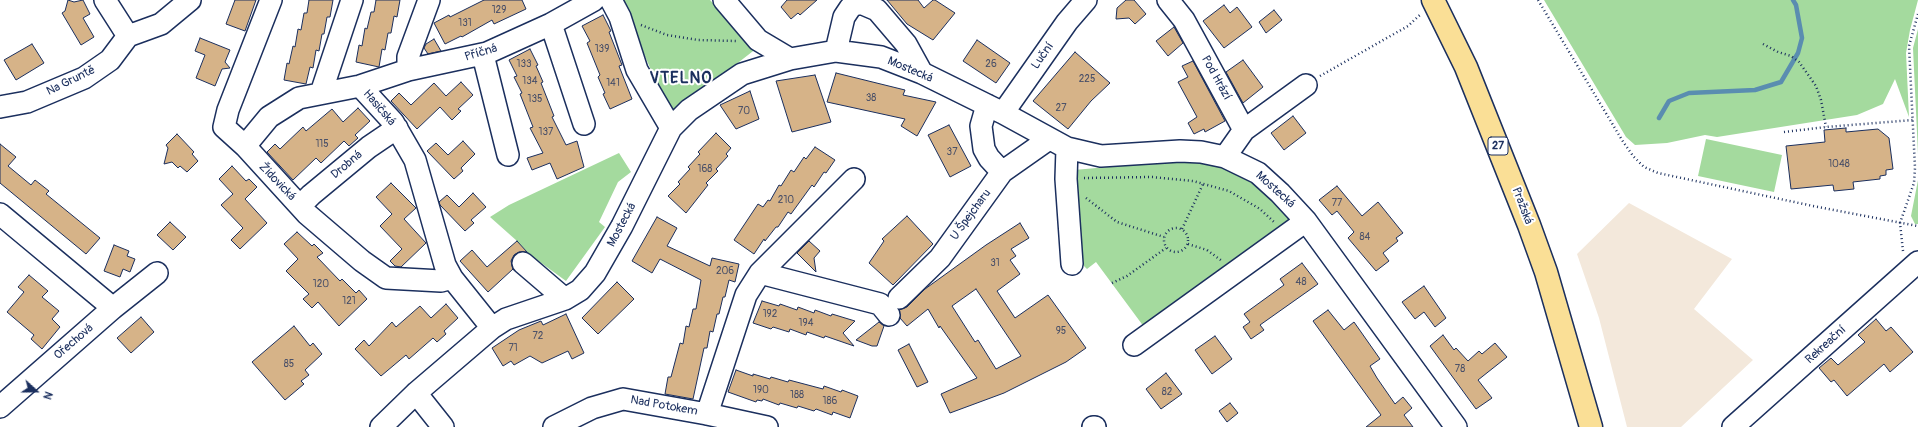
<!DOCTYPE html>
<html>
<head>
<meta charset="utf-8">
<style>
	body { margin:0 }
	#map { position:relative; width:1918px; height:427px; overflow:hidden; background:#fff; font-family:Pangolin,sans-serif }
	canvas { display:block }
	.north { position:absolute; left:16px; top:371px; width:40px; height:40px; -webkit-text-stroke:3px #fff; paint-order:stroke; rotate:111deg; font-size:11px; font-weight:700; line-height:16px; text-align:center; color:#1b2f5e }
	.north::after { content:''; display:block; margin:auto; width:14px; height:18px; background:#1b2f5e; clip-path:polygon(50% 0,100% 100%,50% 72%,0 100%) }
</style>
</head>
<body>
<div id="map">
<canvas width="1918" height="427"></canvas>
<div class="north">N</div>
</div>
<script>
const ctx = document.querySelector('canvas').getContext('2d');
ctx.lineJoin = 'round';
function fillPath(path, color) {
  ctx.fillStyle = color;
  ctx.fill(path, 'evenodd');
}
function shape(rows) {
  const path = new Path2D();
  for (const r of rows) {
    if (r.length === 3) {
      path.moveTo(r[0] + r[2], r[1]);
      path.arc(r[0], r[1], r[2], 0, 2 * Math.PI);
      continue;
    }
    path.moveTo(r[0], r[1]);
    for (let i = 2; i < r.length; i += 2) path.lineTo(r[i], r[i + 1]);
  }
  return path;
}
function stroke(path, color, width, dash) {
  ctx.strokeStyle = color;
  ctx.lineWidth = width;
  ctx.lineCap = dash ? 'butt' : 'round';
  ctx.setLineDash(dash || []);
  ctx.stroke(path);
}
function drawText(font, color, halo, rows, align = 'center') {
  ctx.font = font + ' Pangolin,sans-serif';
  ctx.lineWidth = 4;
  ctx.setLineDash([]);
  ctx.textBaseline = 'middle';
  ctx.strokeStyle = halo;
  ctx.fillStyle = color;
  for (const [text, x, y, turn = 0] of rows) {
    ctx.save();
    ctx.translate(x, y);
    ctx.rotate((+turn || 0) * Math.PI / 180);
    ctx.textAlign = isNaN(turn) ? turn : align;
    if (halo) ctx.strokeText(text, 0, 0);
    ctx.fillText(text, 0, 0);
    ctx.restore();
  }
}
fillPath(shape([
	[1629,203,1732,259,1694,309,1753,360,1681,427,1627,427,1599,318,1577,254]
]), '#f3e8db');
fillPath(shape([
	[620,0,710,0,757,48,671,115],
	[1544,0,1918,0,1910,30,1906,53,1909,117,1895,79,1883,104,1857,115,1717,137,1705,135,1667,143,1635,145,1626,137],
	[1918,29,1918,154,1913,48],
	[1706,139,1782,155,1774,192,1698,176],
	[619,153,631,172,618,182,599,222,605,227,566,281,529,254,517,241,490,217,509,205],
	[1186,160,1208,162,1226,168,1261,188,1298,219,1147,331,1096,262,1087,269,1078,260,1074,170],
	[1918,180,1918,224,1915,224,1911,216]
]), '#a4da9e');
stroke(shape([
	[1659,118,1669,101,1689,93,1755,90,1781,82,1798,53,1802,38,1796,5,1793,0]
]), '#5a8db0', 4.5);
const building = shape([
	[68,0,74,2,83,0,90,14,83,18,94,37,81,45,62,13,65,11,68,0],
	[235,0,256,0,245,31,226,24,235,0],
	[309,0,333,0,330,17,327,17,324,34,322,34,319,51,316,50,313,68,310,67,306,84,284,80,287,63,289,64,293,46,295,47,298,29,301,30,304,13,307,13,309,0],
	[376,0,400,0,397,17,394,16,391,33,388,33,385,50,382,49,379,67,356,62,359,45,362,46,365,28,367,29,371,12,374,12,376,0],
	[484,0,522,0,526,9,494,24,492,20,462,37,461,36,445,44,434,23,449,15,450,17,484,0],
	[787,0,817,0,800,15,798,13,791,19,781,7,787,0],
	[887,0,918,0,924,8,933,0,935,0,955,13,933,40,907,24,887,0],
	[1126,0,1134,0,1146,14,1135,24,1129,18,1116,19,1117,8,1126,0],
	[1224,5,1230,13,1237,7,1252,27,1224,48,1203,21,1224,5],
	[1274,10,1282,20,1266,33,1259,22,1274,10],
	[603,15,611,31,609,32,622,65,619,66,632,99,610,109,603,94,605,93,598,77,600,75,587,43,590,41,582,26,603,15],
	[1174,27,1183,43,1168,56,1156,41,1174,27],
	[200,38,230,50,225,62,230,68,222,69,215,86,196,78,205,55,195,51,200,38],
	[434,39,441,51,428,54,424,48,426,44,434,39],
	[977,40,1010,63,996,83,963,61,977,40],
	[32,44,44,63,16,80,4,60,32,44],
	[530,49,538,65,536,66,543,82,541,83,554,116,552,117,566,145,577,141,584,167,557,179,550,163,532,170,527,158,543,153,530,128,533,127,520,94,522,93,514,77,517,76,509,60,530,49],
	[1075,52,1110,83,1091,101,1068,129,1033,101,1075,52],
	[1243,60,1263,87,1243,103,1226,72,1243,60],
	[1193,61,1225,121,1205,132,1204,129,1194,134,1188,123,1197,117,1178,82,1188,77,1182,66,1193,61],
	[836,73,905,90,903,95,936,102,917,136,901,126,905,119,827,102,836,73],
	[815,75,831,122,792,132,776,81,815,75],
	[461,82,473,95,458,109,461,111,452,120,440,107,417,129,391,101,399,93,411,105,434,83,446,96,461,82],
	[750,91,759,119,736,129,720,105,750,91],
	[358,108,370,121,355,135,358,138,349,146,344,141,321,163,316,158,293,180,267,152,275,144,280,149,303,127,306,131,332,109,343,122,358,108],
	[1293,116,1306,133,1284,150,1271,133,1293,116],
	[949,125,971,166,950,177,928,135,949,125],
	[1846,128,1846,132,1878,129,1889,138,1893,169,1886,170,1886,175,1880,176,1880,179,1853,182,1854,189,1834,191,1833,185,1791,189,1786,146,1825,142,1824,130,1846,128],
	[716,133,731,148,726,154,728,156,716,169,718,171,706,183,708,185,686,213,668,196,680,184,678,182,690,169,688,167,700,154,698,152,716,133],
	[177,134,194,152,192,154,198,161,187,172,180,166,178,168,172,162,164,164,168,148,166,145,177,134],
	[463,141,475,154,461,168,463,171,454,179,427,151,436,143,448,155,463,141],
	[0,144,16,157,8,166,31,185,35,180,49,191,46,194,100,238,86,254,0,183,0,144],
	[815,147,835,160,826,173,824,172,814,187,812,185,791,214,788,212,778,227,776,227,765,241,764,239,754,254,734,240,758,204,763,207,768,200,770,201,779,185,781,186,791,170,794,172,804,157,806,159,815,147],
	[232,166,246,181,249,179,257,187,245,199,267,223,240,249,231,240,243,228,221,205,233,194,219,179,232,166],
	[391,183,416,208,404,219,426,243,401,267,395,266,390,261,402,249,380,226,392,214,376,197,391,183],
	[1337,186,1362,216,1378,202,1403,233,1396,238,1398,241,1383,253,1389,261,1376,271,1348,238,1354,232,1337,211,1332,215,1319,200,1337,186],
	[473,193,486,207,471,220,474,223,465,231,440,205,439,202,447,195,459,207,473,193],
	[907,216,933,244,893,285,869,263,884,241,882,239,907,216],
	[657,217,677,228,667,246,710,266,712,258,739,264,735,282,729,280,725,297,723,297,719,314,717,314,713,332,710,331,707,348,704,348,693,399,665,394,668,377,671,377,680,343,683,344,686,326,689,327,693,309,696,309,701,280,660,259,652,273,632,261,657,217],
	[170,222,186,237,173,250,157,235,170,222],
	[1020,223,1029,238,1011,249,1016,256,1010,260,1020,274,997,291,1015,318,1048,295,1086,348,1066,362,1004,393,950,413,941,394,977,378,940,326,939,328,928,309,907,326,900,318,899,310,907,307,925,289,986,245,1020,223],
	[976,289,1021,356,996,369,978,340,975,342,952,306,976,289],
	[297,232,312,246,314,244,323,253,317,257,340,281,342,279,356,293,359,290,367,299,339,326,318,302,312,308,303,299,309,294,286,271,298,259,284,244,297,232],
	[517,241,527,252,519,252,514,255,511,261,513,269,488,292,460,261,472,250,487,267,517,241],
	[809,241,820,251,814,258,816,272,797,253,809,241],
	[114,245,129,251,127,256,135,259,130,272,123,269,120,277,104,271,114,245],
	[1302,263,1318,284,1260,325,1264,330,1251,339,1243,327,1250,322,1244,314,1284,285,1280,279,1302,263],
	[29,275,48,291,42,297,59,311,52,319,60,327,42,349,31,339,34,335,7,312,24,292,18,287,29,275],
	[617,282,634,299,598,334,582,318,617,282],
	[1424,286,1446,318,1435,327,1424,312,1415,319,1402,302,1424,286],
	[762,301,779,306,780,304,797,310,798,307,814,313,815,310,831,316,832,314,855,321,843,333,854,346,825,336,824,338,807,332,806,335,790,329,789,332,773,327,771,329,753,323,762,301],
	[446,304,458,318,444,331,446,334,437,342,433,338,409,359,406,355,381,376,355,349,364,340,369,346,392,322,396,327,420,306,431,318,446,304],
	[1328,310,1344,330,1354,322,1380,359,1370,366,1377,378,1395,404,1403,397,1412,408,1404,415,1413,427,1366,427,1381,415,1313,321,1328,310],
	[566,314,584,353,572,359,568,351,542,363,530,356,514,365,511,361,503,366,492,348,519,330,541,321,543,325,566,314],
	[141,317,154,332,131,353,117,338,141,317],
	[1876,319,1886,331,1891,327,1913,352,1890,372,1884,364,1847,396,1834,380,1831,382,1819,368,1831,358,1838,365,1865,342,1858,335,1876,319],
	[879,322,884,326,877,346,872,346,856,340,879,322],
	[294,326,310,346,313,343,322,354,305,370,309,375,301,381,304,384,285,400,252,362,294,326],
	[1443,335,1454,350,1456,348,1468,361,1479,351,1482,354,1495,343,1507,357,1478,380,1492,398,1476,409,1430,346,1443,335],
	[1215,336,1232,359,1212,374,1195,350,1215,336],
	[909,344,928,382,917,387,898,350,909,344],
	[736,370,753,376,753,374,770,379,771,377,788,382,789,380,823,389,824,386,841,392,842,390,858,396,850,418,833,412,832,415,816,409,814,411,798,406,797,408,780,403,779,405,763,399,762,401,757,400,756,402,728,392,736,370],
	[1166,373,1182,394,1161,409,1146,389,1166,373],
	[1230,403,1238,413,1227,422,1219,411,1230,403]
]);
fillPath(building, '#d6b388');
stroke(building, '#1b2f5e', 1);
const minor = shape([
	[105,0,128,36],
	[271,0,228,110,224,127,245,146,307,214,362,261,386,278,441,281,452,278],
	[611,0,620,17,637,70,671,128],
	[724,0,758,40,790,59],
	[1168,0,1184,20,1244,130],
	[551,24,584,124],
	[836,51,844,17,850,8,855,4,863,4,877,10,906,44,922,73],
	[483,55,508,155],
	[408,70,408,57,429,0],
	[360,86,393,122,415,160,445,265,452,278,492,328],
	[321,93,352,0],
	[987,105,981,126,984,149,989,158,1002,172],
	[0,107,27,102,84,78,110,60,128,36,161,24,190,0],
	[1003,113,1067,22,1086,0],
	[245,146,269,117,299,98,360,86,408,70,487,53,551,24,594,0],
	[1067,148,1066,179,1072,264],
	[1225,157,1244,130,1306,85],
	[300,206,311,195,369,147,397,128],
	[0,214,113,308],
	[523,263,565,299],
	[760,273,880,304,889,315],
	[899,298,940,258,1002,172,1049,139],
	[1134,345,1306,221],
	[416,393,443,427],
	[0,407,113,308,157,273],
	[707,414,746,295,760,273,854,179],
	[381,427,416,393,492,328,506,319,565,299,580,290,595,273,622,226,671,128,689,110,742,74,790,59,836,51,881,57,922,73,1003,113,1067,148,1101,156,1180,151,1201,152,1225,157,1258,173,1280,193,1306,221,1456,427],
	[554,427,592,408,623,399,707,414,767,427],
	[1093,427,1095,427],
	[1733,427,1918,262]
]);
const major = shape([
	[1433,0,1466,67,1529,225,1546,272,1591,427]
]);
stroke(minor, '#1b2f5e', 24);
stroke(major, '#1b2f5e', 25);
stroke(shape([
	[1538,0,1622,140,1633,156,1644,167,1658,173,1813,206,1918,226],
	[641,25,667,35,698,40,736,41],
	[1763,44,1778,52,1791,56,1799,62,1816,86,1821,100,1826,127],
	[1320,76,1408,26,1421,14],
	[1784,132,1826,127,1913,120],
	[1084,178,1152,177,1193,181,1229,191,1260,209,1274,222],
	[1086,198,1117,222,1164,237],
	[1176,240,12],
	[1182,229,1203,184],
	[1188,244,1207,250,1222,261],
	[1903,251,1900,223,1914,183,1915,168,1909,46,1918,14],
	[1112,283,1127,276,1166,248]
]), '#1b2f5e', 2.5, [1, 3]);
stroke(minor, '#fff', 21);
stroke(major, '#fadf96', 22);
drawText('10px', '#4a5068', null, [
	["129",499,10],
	["131",465,23],
	["139",602,49],
	["133",524,64],
	["26",991,64],
	["225",1087,79],
	["134",530,81],
	["141",613,83],
	["38",871,98],
	["135",535,99],
	["27",1061,108],
	["70",744,111],
	["137",546,132],
	["115",322,144],
	["37",952,152],
	["1048",1839,164],
	["168",705,169],
	["210",786,200],
	["77",1337,203],
	["84",1365,237],
	["31",995,263],
	["206",725,271],
	["48",1301,282],
	["120",321,284],
	["121",349,301],
	["192",770,314],
	["194",806,323],
	["95",1061,331],
	["72",538,336],
	["71",513,348],
	["85",289,364],
	["78",1460,369],
	["190",761,390],
	["82",1167,392],
	["188",797,395],
	["186",830,401]
]);
for (const [x, y, w] of [
	[1498,146,20]
]) {
  const box = new Path2D();
  box.roundRect(x - w / 2, y - 9, w, 18, 3);
  ctx.fillStyle = '#fff';
  ctx.fill(box);
  stroke(box, '#1b2f5e', 1);
}
drawText('bold 11px', '#1b2f5e', null, [
	["27",1498,146]
]);
drawText('12px', '#1b2f5e', '#fff', [
	["Příčná",481,53,-17],
	["Luční",1043,56,-55],
	["Mostecká",910,70,23],
	["Pod Hrází",1216,78,61],
	["Na Gruntě",71,81,-26],
	["Hasičská",379,108,49],
	["Drobná",347,165,-40],
	["Židovická",277,182,46],
	["Mostecká",1275,190,42],
	["Pražská",1522,206,69],
	["U Špejcharu",971,215,-54],
	["Mostecká",622,225,-62],
	["Ořechová",74,342,-41],
	["Rekreační",1826,345,-42],
	["Nad Potokem",664,406,10]
]);
ctx.letterSpacing = '1px';
drawText('bold 16px', '#1b2f5e', '#fff', [
	["VTELNO",681,79]
]);
ctx.letterSpacing = '0px';
</script>
</body>
</html>
